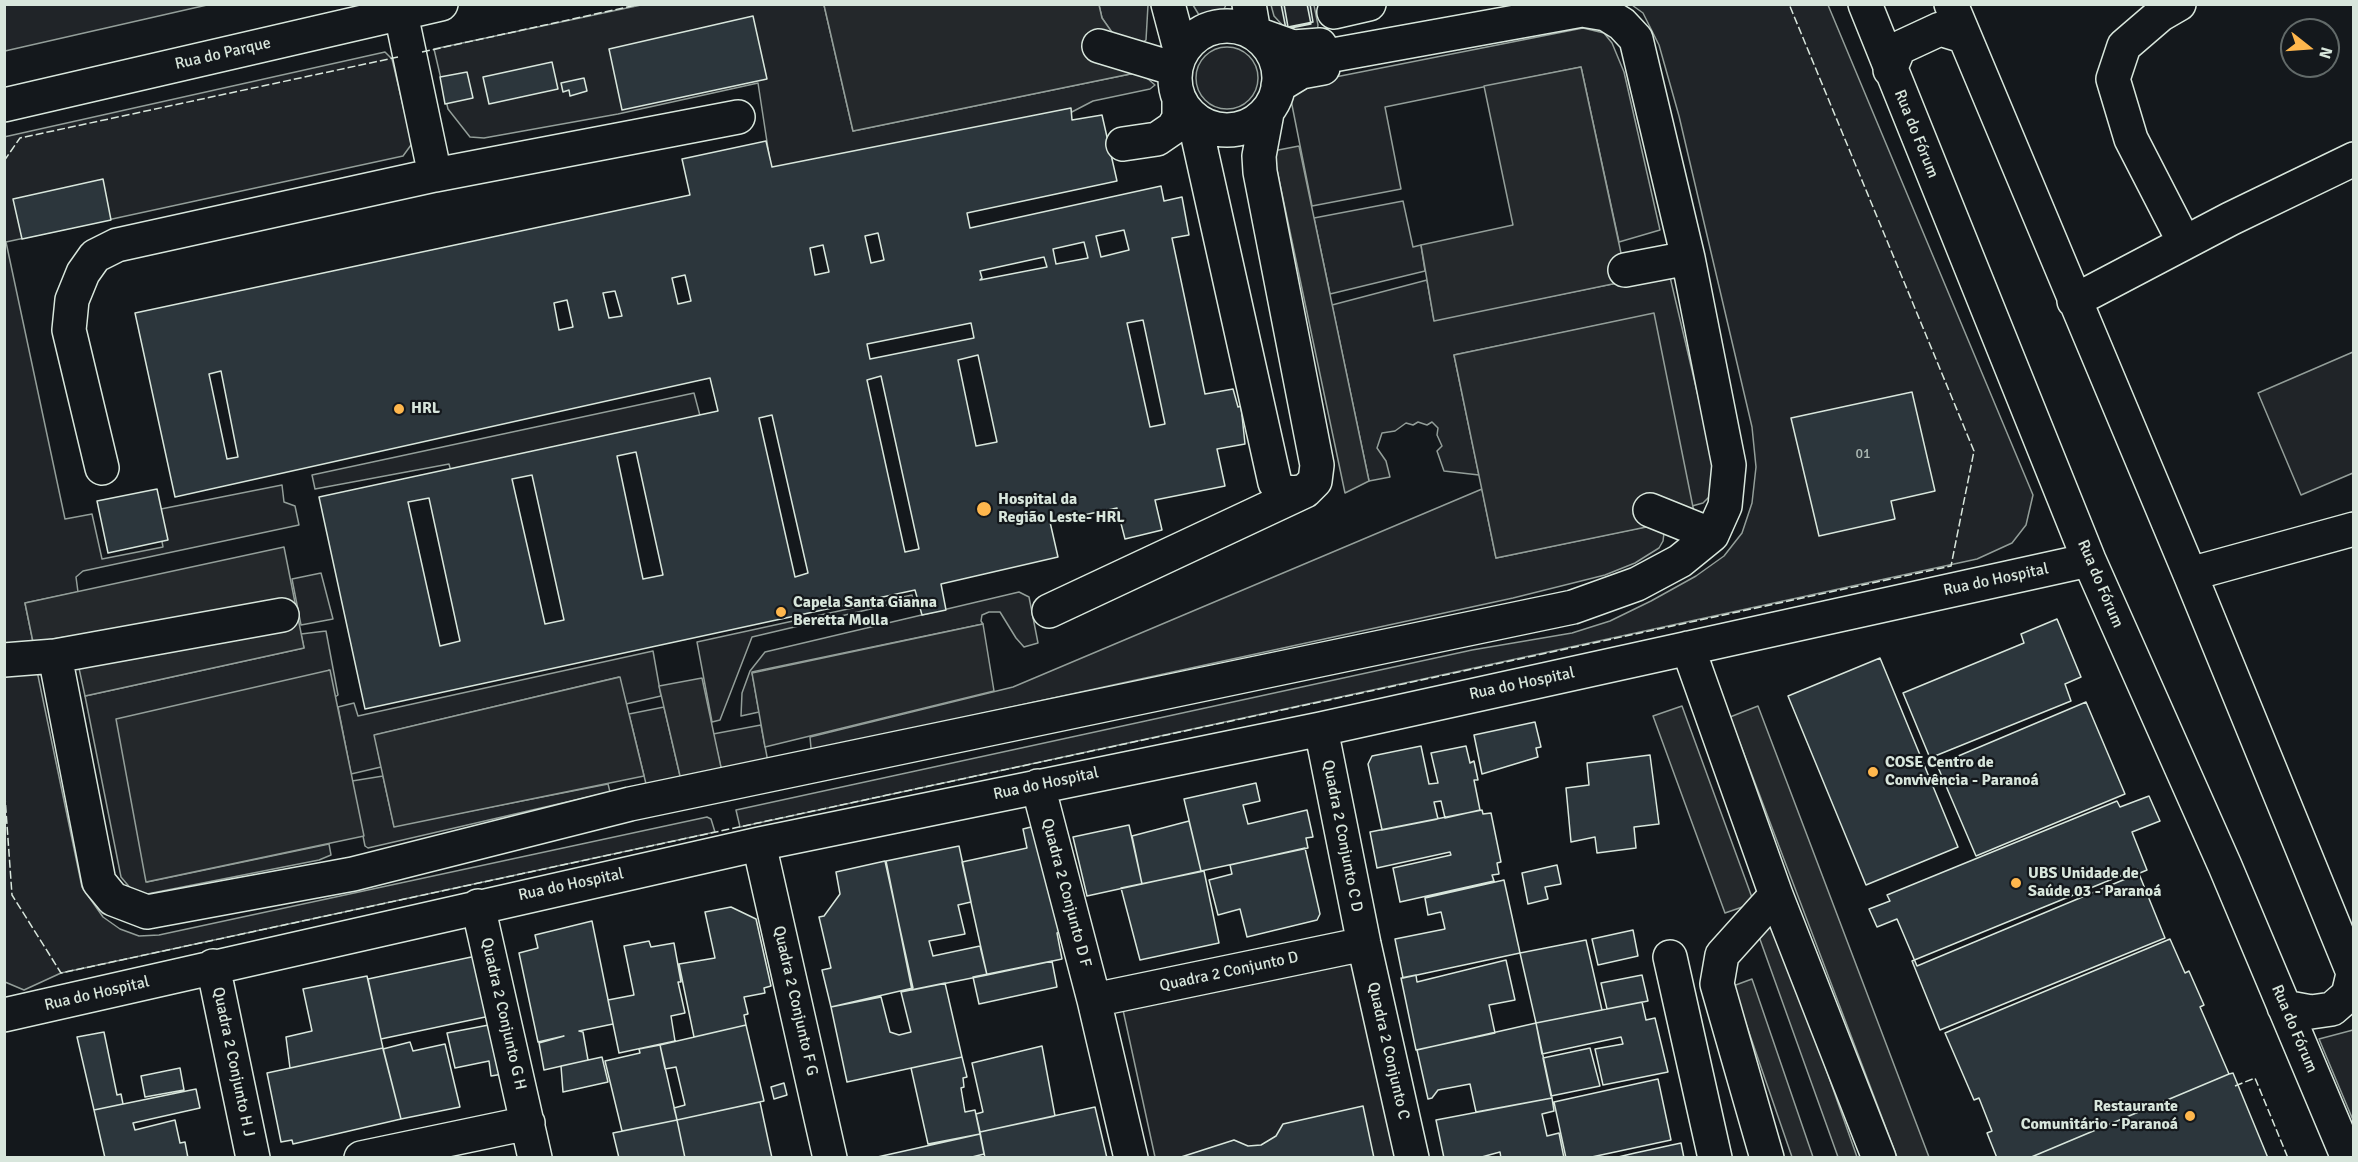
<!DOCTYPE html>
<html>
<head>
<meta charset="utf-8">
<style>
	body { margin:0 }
	#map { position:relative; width:2358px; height:1162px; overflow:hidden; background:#14181c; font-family:Signika,sans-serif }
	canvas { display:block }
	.frame { position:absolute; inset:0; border:6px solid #d8e6dc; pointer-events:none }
	.north { position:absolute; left:2280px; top:18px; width:60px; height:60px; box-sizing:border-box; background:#14181c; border:2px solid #626a69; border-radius:50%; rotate:107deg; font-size:16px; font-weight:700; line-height:24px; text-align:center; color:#d8e6dc }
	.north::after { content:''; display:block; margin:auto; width:21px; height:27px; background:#ffb74d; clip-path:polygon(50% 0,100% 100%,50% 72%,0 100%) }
</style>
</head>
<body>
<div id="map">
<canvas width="2358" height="1162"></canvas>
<div class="frame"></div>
<div class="north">N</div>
</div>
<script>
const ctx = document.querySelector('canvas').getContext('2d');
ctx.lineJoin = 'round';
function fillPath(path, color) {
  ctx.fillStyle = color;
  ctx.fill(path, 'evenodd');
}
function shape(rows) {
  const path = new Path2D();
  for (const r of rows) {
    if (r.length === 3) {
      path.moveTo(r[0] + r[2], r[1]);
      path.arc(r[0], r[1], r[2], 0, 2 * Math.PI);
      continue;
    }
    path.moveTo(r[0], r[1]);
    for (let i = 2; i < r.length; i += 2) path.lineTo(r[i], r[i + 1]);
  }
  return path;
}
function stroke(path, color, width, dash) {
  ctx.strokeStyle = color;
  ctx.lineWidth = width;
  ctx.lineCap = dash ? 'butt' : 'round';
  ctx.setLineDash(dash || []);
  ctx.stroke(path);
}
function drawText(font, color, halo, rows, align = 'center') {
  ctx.font = font + ' Signika,sans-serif';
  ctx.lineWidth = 4.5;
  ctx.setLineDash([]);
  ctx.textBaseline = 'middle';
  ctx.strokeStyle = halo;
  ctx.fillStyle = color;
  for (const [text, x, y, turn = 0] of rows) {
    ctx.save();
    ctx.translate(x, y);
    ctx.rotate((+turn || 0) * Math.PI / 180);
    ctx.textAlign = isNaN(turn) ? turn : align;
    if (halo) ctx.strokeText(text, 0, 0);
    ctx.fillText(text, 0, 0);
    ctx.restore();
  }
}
const green = shape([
	[5,4,207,4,207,5,5,51,5,4],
	[641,5,824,5,853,131,1140,72,1155,85,1150,89,1093,101,1066,115,773,181,758,83,618,114,484,138,470,137,448,109,434,49,641,5],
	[1099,5,1148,5,1146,40,1140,44,1112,33,1102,18,1099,5],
	[1193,5,1193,4,1226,5,1221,15,1214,19,1205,19,1199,15,1193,5],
	[1271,5,1314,5,1318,25,1317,33,1286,29,1274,16,1271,5],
	[1632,5,1828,5,2033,495,2026,525,2012,543,1977,559,740,827,736,810,1472,650,1572,633,1610,621,1651,601,1696,576,1724,556,1742,533,1752,503,1756,467,1752,427,1679,116,1659,45,1643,13,1632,5],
	[1583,28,1604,33,1612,43,1624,72,1660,230,1619,242,1581,67,1385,107,1401,189,1312,206,1291,100,1300,84,1583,28],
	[1227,78,31],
	[385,52,392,59,410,135,411,145,403,156,6,242,65,519,92,514,102,559,163,547,156,510,282,485,284,502,295,506,299,525,83,571,76,577,78,592,25,603,33,642,4,649,4,137,385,52],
	[1403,201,1413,247,1421,245,1425,271,1330,294,1314,218,1403,201],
	[1670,277,1712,455,1714,474,1710,496,1703,503,1692,506,1653,314,1454,355,1479,475,1444,471,1437,451,1442,446,1437,435,1438,428,1432,422,1427,425,1418,422,1413,425,1406,423,1395,431,1382,433,1377,448,1386,461,1390,477,1369,481,1332,305,1427,280,1434,320,1627,281,1670,277],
	[2353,352,2353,473,2301,495,2258,393,2353,352],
	[694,393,703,427,453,479,449,464,315,489,312,475,694,393],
	[1482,489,1496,558,1654,525,1664,533,1663,541,1659,548,1635,563,1605,575,1513,598,814,750,811,748,810,737,1013,687,1482,489],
	[321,573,333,619,301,625,292,579,321,573],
	[1019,592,1029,597,1038,643,1024,647,1016,638,1000,612,989,612,982,615,981,621,983,624,752,672,759,712,741,716,742,693,750,671,765,652,1019,592],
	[912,595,913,599,752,637,720,720,712,722,697,642,912,595],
	[326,631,338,695,335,697,329,670,147,882,329,844,331,855,319,860,137,896,121,877,85,696,304,648,301,634,326,631],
	[653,651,661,696,626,704,619,677,375,735,381,767,351,774,338,707,354,703,358,716,653,651],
	[37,671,82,887,103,917,120,929,139,936,159,935,707,817,711,819,715,832,61,973,24,990,5,982,4,672,37,671],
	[664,707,681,780,647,788,629,714,664,707],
	[761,725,768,762,722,772,713,734,761,725],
	[383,776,394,826,608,784,610,792,368,848,365,846,352,781,383,776],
	[1354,962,1398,1157,1155,1157,1123,1010,1354,962],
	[2353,1030,2354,1030,2353,1120,2319,1039,2353,1030]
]);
fillPath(green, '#202428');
stroke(green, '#939e99', 1.5);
const parking = shape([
	[824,5,1099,5,1102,18,1140,72,853,131,824,5],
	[1581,67,1627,281,1434,321,1421,245,1513,225,1484,86,1581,67],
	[1299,146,1369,481,1345,493,1273,151,1299,146],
	[1654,313,1695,517,1496,558,1454,355,1654,313],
	[284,547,304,648,85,696,72,636,33,642,25,603,284,547],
	[983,624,994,691,765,747,752,673,983,624],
	[330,670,364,836,146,882,116,719,330,670],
	[620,677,644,776,394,827,374,735,620,677],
	[702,678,722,772,681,780,659,686,702,678],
	[1682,706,1754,903,1725,913,1653,716,1682,706],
	[1758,706,1929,1157,1897,1157,1730,717,1758,706],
	[1775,924,1857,1157,1838,1157,1757,931,1775,924],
	[1752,979,1813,1157,1792,1157,1733,986,1752,979]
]);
fillPath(parking, '#24282b');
stroke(parking, '#939e99', 1.5);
const building = shape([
	[1281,4,1307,4,1311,24,1286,29,1281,4],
	[1284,4,1310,4,1313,22,1288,27,1284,4],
	[753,16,767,79,622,110,609,49,753,16],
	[552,62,558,89,489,104,483,77,552,62],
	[467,72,473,98,445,104,440,77,467,72],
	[584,78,587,91,570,96,569,90,563,92,561,83,584,78],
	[1071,108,1072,120,1102,115,1117,181,967,213,970,228,1161,186,1164,201,1182,197,1189,235,1172,238,1205,394,1233,389,1238,407,1241,406,1245,444,1217,449,1225,486,1155,500,1162,530,1125,539,1117,508,1050,522,1058,557,941,584,946,610,922,615,915,590,365,709,319,497,718,411,710,378,175,497,135,313,690,195,682,159,766,141,772,167,1071,108],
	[1124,230,1129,250,1101,257,1096,236,1124,230],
	[878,233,884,260,871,263,865,236,878,233],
	[1084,242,1088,258,1056,264,1053,249,1084,242],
	[823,245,829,272,815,275,810,248,823,245],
	[1044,257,1047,267,980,280,982,278,980,271,1044,257],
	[685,275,691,301,678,304,672,278,685,275],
	[615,291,622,316,609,318,603,293,615,291],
	[567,300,573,327,559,330,554,303,567,300],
	[1143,320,1165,424,1150,427,1127,323,1143,320],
	[971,323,974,338,870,359,867,344,971,323],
	[978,355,997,442,976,446,958,360,978,355],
	[221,371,238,457,227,459,209,374,221,371],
	[881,376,919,549,905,552,867,380,881,376],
	[772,415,808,573,795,577,759,418,772,415],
	[636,452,663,575,643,579,617,456,636,452],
	[532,475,564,620,545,624,512,479,532,475],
	[429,498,460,641,440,646,408,502,429,498],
	[103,179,111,220,22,239,13,199,103,179],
	[1912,392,1935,491,1891,501,1895,519,1819,536,1791,418,1912,392],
	[157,489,168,540,108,553,97,501,157,489],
	[2057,619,2081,677,2065,684,2071,701,1930,758,1903,693,2024,643,2021,634,2057,619],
	[1880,658,1958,847,1866,885,1788,696,1880,658],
	[2086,702,2125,794,1976,856,1937,765,2086,702],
	[1535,722,1541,747,1536,748,1538,757,1482,774,1474,735,1535,722],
	[1421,746,1429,784,1438,783,1431,753,1466,746,1470,763,1474,761,1478,780,1474,780,1480,810,1445,818,1441,801,1434,802,1438,819,1382,830,1368,764,1372,756,1421,746],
	[1650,755,1659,824,1634,827,1636,848,1597,853,1595,837,1571,842,1566,788,1589,785,1587,763,1650,755],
	[1256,783,1260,801,1243,805,1248,824,1307,810,1313,837,1306,838,1308,848,1201,871,1184,799,1256,783],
	[2149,796,2160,821,2132,832,2147,870,1917,966,1897,919,1877,927,1869,909,1890,901,1887,895,2117,801,2120,807,2149,796],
	[1482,810,1483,814,1491,813,1501,862,1497,863,1499,874,1492,875,1494,881,1400,902,1393,868,1451,855,1450,852,1377,868,1370,832,1482,810],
	[1189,821,1201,871,1142,884,1132,836,1189,821],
	[1129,825,1142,884,1087,896,1073,837,1129,825],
	[1035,826,1061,932,1057,933,1062,959,987,975,962,862,1027,848,1023,829,1035,826],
	[959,846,971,902,958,905,965,934,929,941,933,956,980,946,987,975,912,990,886,861,959,846],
	[1305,848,1320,914,1317,920,1247,937,1240,909,1218,915,1209,880,1232,874,1230,865,1305,848],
	[885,861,913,988,831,1007,822,970,831,968,819,917,824,916,840,894,836,872,885,861],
	[1557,865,1561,884,1545,887,1548,899,1528,904,1522,873,1557,865],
	[2137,869,2165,938,1940,1030,1912,961,2137,869],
	[1204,871,1219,943,1140,960,1121,888,1204,871],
	[1504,880,1520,953,1403,978,1395,939,1445,929,1441,912,1428,915,1425,898,1504,880],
	[731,907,756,919,771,986,764,988,765,993,744,997,748,1014,744,1015,746,1025,694,1037,679,964,715,958,705,912,731,907],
	[592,921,613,1024,579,1031,583,1032,588,1060,544,1070,539,1043,564,1036,538,1042,519,953,538,948,535,935,592,921],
	[1633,930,1638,956,1598,965,1592,939,1633,930],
	[2170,939,2185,973,2189,971,2204,1005,2200,1007,2229,1074,2029,1158,1997,1158,1987,1133,1992,1131,1979,1098,1974,1100,1945,1033,2170,939],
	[1586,940,1602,1010,1536,1023,1520,953,1586,940],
	[649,941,651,947,674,943,681,982,678,982,685,1013,671,1016,675,1041,619,1053,608,1000,634,995,624,946,649,941],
	[476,956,490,1016,381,1039,368,979,476,956],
	[1506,960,1515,1000,1489,1005,1495,1033,1416,1050,1401,978,1416,975,1417,982,1506,960],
	[1052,961,1057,987,979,1004,973,977,1052,961],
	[1642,975,1648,1001,1607,1009,1601,983,1642,975],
	[367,976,383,1048,290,1068,286,1037,312,1031,303,989,367,976],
	[945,983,962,1057,847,1082,831,1007,881,997,890,1032,899,1035,911,1032,901,992,945,983],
	[1642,1002,1646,1020,1655,1018,1668,1072,1603,1085,1595,1049,1623,1044,1621,1037,1542,1054,1536,1023,1642,1002],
	[499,1023,509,1073,491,1076,489,1061,455,1068,447,1033,499,1023],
	[1536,1023,1552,1098,1476,1112,1470,1084,1438,1090,1432,1098,1428,1099,1417,1050,1536,1023],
	[746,1025,764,1101,677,1120,674,1108,685,1105,676,1067,665,1069,660,1045,746,1025],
	[104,1032,117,1095,121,1094,123,1104,94,1110,77,1037,104,1032],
	[410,1042,413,1051,445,1044,460,1107,401,1119,383,1049,410,1042],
	[660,1045,677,1120,622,1131,605,1061,640,1053,639,1049,660,1045],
	[1042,1046,1055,1116,980,1132,976,1114,983,1112,972,1063,1042,1046],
	[383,1048,401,1119,293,1144,292,1140,281,1142,267,1073,383,1048],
	[1590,1048,1600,1086,1551,1096,1543,1058,1590,1048],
	[602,1057,608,1082,563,1092,561,1066,602,1057],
	[962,1057,967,1077,963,1078,964,1087,961,1088,965,1112,975,1110,980,1134,928,1144,911,1068,962,1057],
	[180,1068,184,1090,145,1097,141,1076,180,1068],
	[2233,1073,2268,1158,2029,1158,2229,1074,2233,1073],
	[1658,1079,1671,1140,1587,1158,1566,1158,1554,1102,1658,1079],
	[784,1083,787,1095,774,1099,771,1087,784,1083],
	[196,1089,200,1108,133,1123,135,1130,175,1120,180,1143,185,1142,188,1158,105,1158,94,1110,196,1089],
	[1552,1098,1554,1111,1542,1114,1547,1136,1559,1133,1564,1158,1501,1158,1500,1152,1478,1158,1444,1158,1436,1120,1552,1098],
	[760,1102,772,1158,685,1158,677,1120,760,1102],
	[1363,1106,1374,1158,1178,1158,1234,1140,1248,1146,1261,1145,1276,1136,1283,1124,1363,1106],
	[1095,1107,1107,1158,985,1158,980,1132,1095,1107],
	[677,1120,685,1158,619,1158,613,1133,677,1120],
	[980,1134,984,1154,968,1158,873,1158,980,1134],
	[1681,1143,1684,1158,1614,1158,1635,1153,1681,1143]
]);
fillPath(building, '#2c363c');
stroke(building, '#d8e6dc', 1.5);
const minor = shape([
	[1168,4,1181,53],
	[1249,4,1254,33,1293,47,1320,45,1323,68,1301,72,1278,86],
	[1865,4,2089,560,2225,866,2348,1158],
	[1951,4,2190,574,2354,975],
	[2179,4,2160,15,2124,46,2113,79,2131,139,2184,242],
	[1334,12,1369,4],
	[1227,78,52],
	[1099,46,1175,69],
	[1890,70,1899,48,1940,29,1963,36],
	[4,105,441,4],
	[1194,119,1275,483,1282,491,1293,493,1305,491,1315,481,1317,465,1260,172,1259,156,1267,113],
	[1123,144,1157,139,1173,128,1179,118,1179,101],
	[435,175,738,117],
	[1625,270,1688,258],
	[2074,301,2230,219,2354,159],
	[102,468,69,330,72,300,83,273,95,256,117,245,435,175,401,14],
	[1650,510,1712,535],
	[2190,574,2354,529],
	[1049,611,1305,491],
	[1688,648,1776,895,1879,1158],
	[55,656,99,882,113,899,147,912,353,874,630,804,1573,607,1637,584,1680,561,1712,535,1725,506,1729,465,1688,258,1636,39,1622,24,1606,14,1582,10,1322,57],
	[4,660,55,656,282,615],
	[1321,729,1364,944,1412,1158],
	[1038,786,1094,1000,1131,1158],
	[759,844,830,1158],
	[478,906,535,1158],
	[1670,957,1715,1158],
	[213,966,253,1158],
	[1094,1000,1364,944],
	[2284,1007,2311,1012,2332,1009,2348,995,2353,974],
	[4,1015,759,844,1321,729,2089,560],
	[361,1158,528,1123],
	[1767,1158,1717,984,1722,955,1776,895]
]);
stroke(minor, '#d8e6dc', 36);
stroke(minor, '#14181c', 33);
stroke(shape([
	[422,52,641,4],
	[4,161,20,138,398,57],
	[4,783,12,895,61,973,1951,566,1974,451,1789,4],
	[2235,1086,2255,1078,2288,1158]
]), '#d8e6dc', 1.5, [8, 3]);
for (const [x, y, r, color] of [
	[399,409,6,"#ffb74d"],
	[984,509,8,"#ffb74d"],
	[781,612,6,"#ffb74d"],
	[1873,772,6,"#ffb74d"],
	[2016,883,6,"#ffb74d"],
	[2190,1116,6,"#ffb74d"]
]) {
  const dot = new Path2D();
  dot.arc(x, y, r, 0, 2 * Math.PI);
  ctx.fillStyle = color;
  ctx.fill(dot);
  stroke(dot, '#14181c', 2);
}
drawText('14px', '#adbab4', null, [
	["01",1863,454]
]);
drawText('16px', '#d8e6dc', '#14181c', [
	["Rua do Parque",223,54,-13],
	["Rua do Fórum",1916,134,68],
	["Rua do Hospital",1996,580,-12],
	["Rua do Fórum",2100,584,67],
	["Rua do Hospital",1522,684,-12],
	["Rua do Hospital",1046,784,-12],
	["Quadra 2 Conjunto C D",1342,836,79],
	["Rua do Hospital",571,885,-12],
	["Quadra 2 Conjunto D F",1066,893,75],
	["Quadra 2 Conjunto D",1229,972,-12],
	["Rua do Hospital",97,994,-13],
	["Quadra 2 Conjunto F G",795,1001,77],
	["Quadra 2 Conjunto G H",503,1014,77],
	["Rua do Fórum",2294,1029,67],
	["Quadra 2 Conjunto C",1388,1051,77],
	["Quadra 2 Conjunto H J",233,1062,78]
]);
drawText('bold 16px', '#d8e6dc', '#14181c', [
	["HRL",411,409],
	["Hospital da",998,500],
	["Região Leste- HRL",998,518],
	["Capela Santa Gianna",793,603],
	["Beretta Molla",793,621],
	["COSE Centro de",1885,763],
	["Convivência - Paranoá",1885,781],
	["UBS Unidade de",2028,874],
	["Saúde 03 - Paranoá",2028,892],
	["Restaurante",2178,1107,"right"],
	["Comunitário - Paranoá",2178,1125,"right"]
], 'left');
</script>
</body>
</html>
